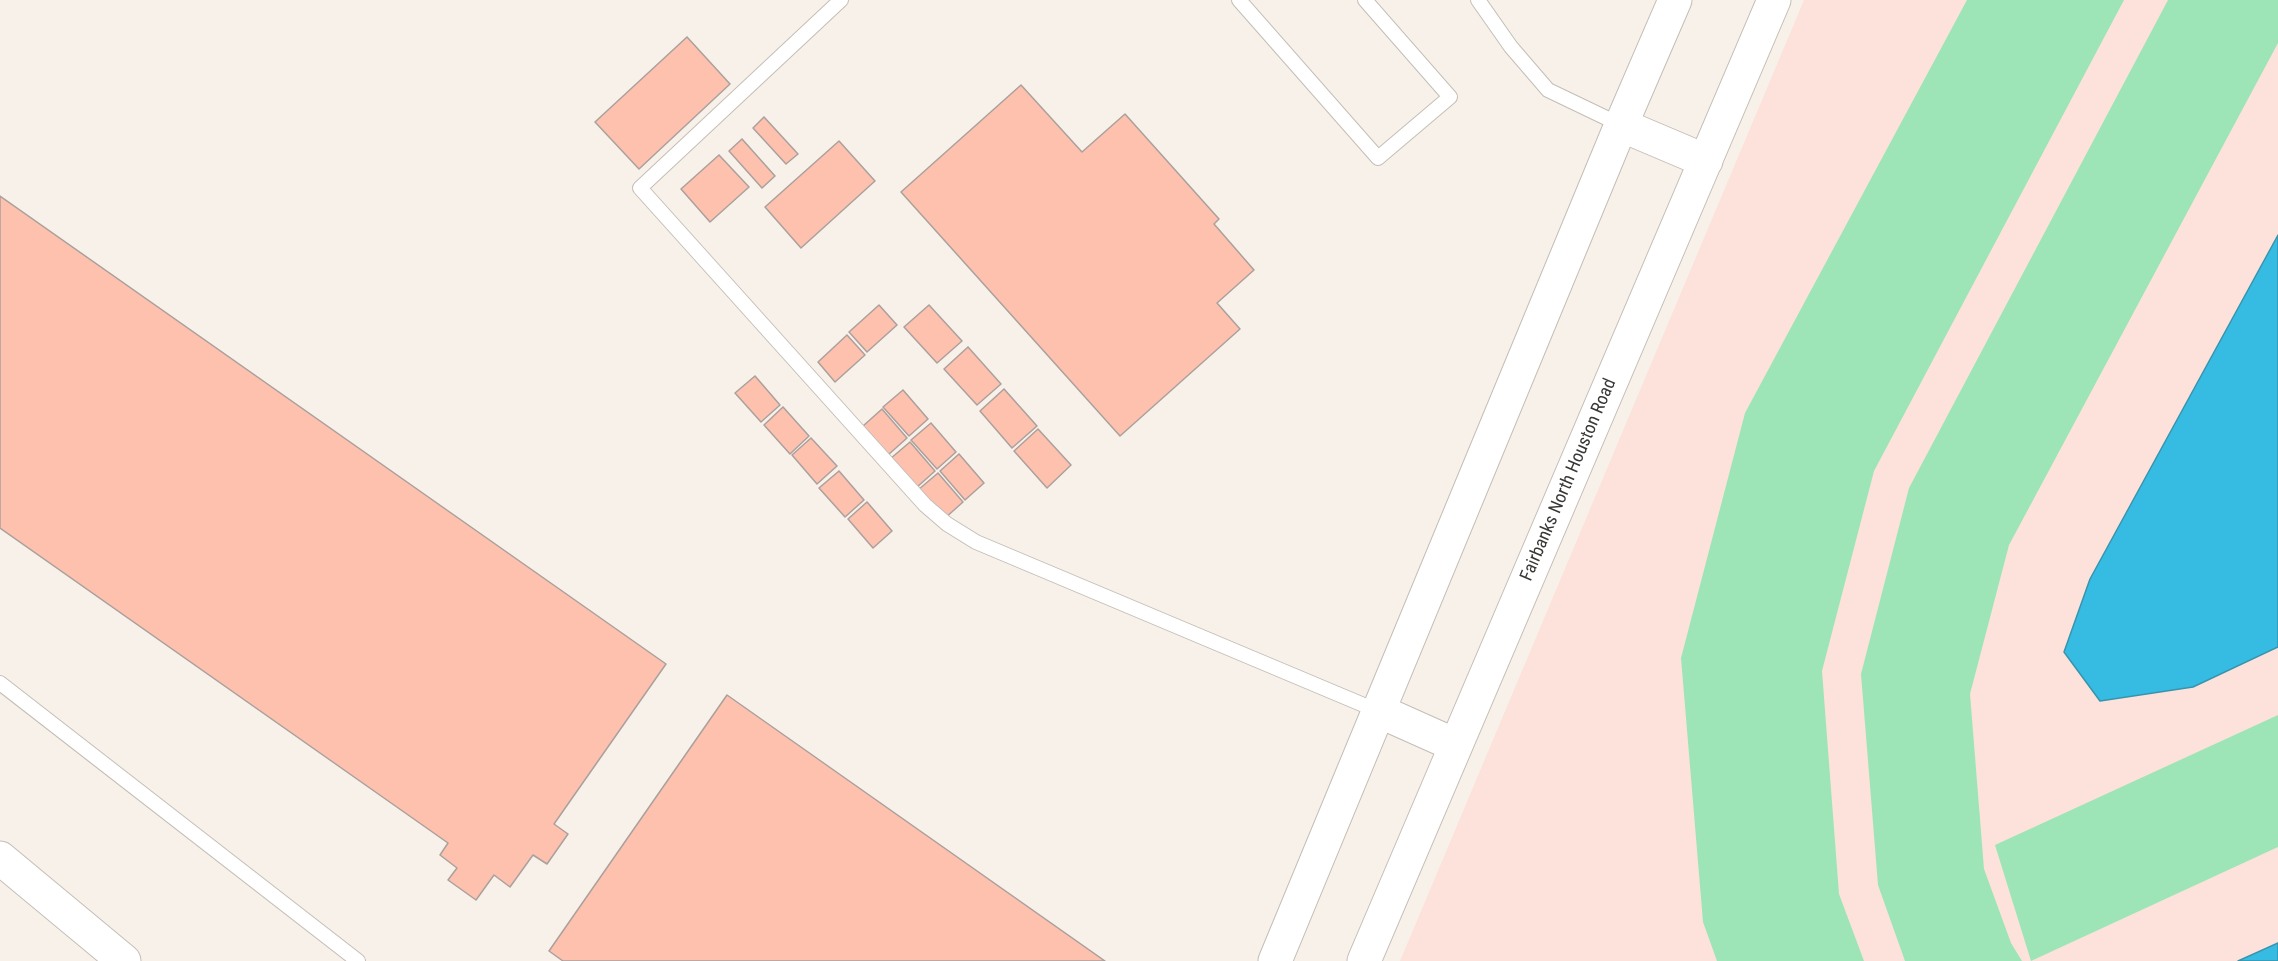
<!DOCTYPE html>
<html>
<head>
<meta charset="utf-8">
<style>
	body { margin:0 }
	canvas { display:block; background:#f8f1e9 }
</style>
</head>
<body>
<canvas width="2278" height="961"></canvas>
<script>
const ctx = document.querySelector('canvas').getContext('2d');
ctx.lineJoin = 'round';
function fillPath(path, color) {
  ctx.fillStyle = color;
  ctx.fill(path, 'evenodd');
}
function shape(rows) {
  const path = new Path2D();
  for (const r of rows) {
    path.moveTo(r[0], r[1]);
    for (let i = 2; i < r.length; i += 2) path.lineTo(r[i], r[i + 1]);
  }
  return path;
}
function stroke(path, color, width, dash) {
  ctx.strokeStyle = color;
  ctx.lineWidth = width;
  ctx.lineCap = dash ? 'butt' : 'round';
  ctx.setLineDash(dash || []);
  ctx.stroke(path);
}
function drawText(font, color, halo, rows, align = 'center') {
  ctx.font = font + ' "Roboto Condensed",sans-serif';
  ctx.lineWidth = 5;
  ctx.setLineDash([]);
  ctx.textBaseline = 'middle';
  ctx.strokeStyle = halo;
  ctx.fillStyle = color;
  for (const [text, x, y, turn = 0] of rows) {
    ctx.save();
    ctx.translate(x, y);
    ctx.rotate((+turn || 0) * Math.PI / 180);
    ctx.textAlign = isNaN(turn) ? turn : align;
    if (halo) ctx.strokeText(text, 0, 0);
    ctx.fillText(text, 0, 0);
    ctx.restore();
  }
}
fillPath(shape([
	[1804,0,2278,0,2278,961,1400,961]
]), '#fce2db');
fillPath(shape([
	[1967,0,2124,0,1874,471,1822,671,1839,894,1864,961,1717,961,1703,922,1681,658,1745,413],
	[2168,0,2278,0,2278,43,2009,545,1970,694,1984,869,2011,943,2022,961,1905,961,1878,885,1861,674,1909,488],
	[2278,715,2278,847,2031,961,1995,845]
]), '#9de5b7');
const water = shape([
	[2278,235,2278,647,2193,687,2100,701,2064,652,2090,579,2278,235],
	[2278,943,2278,961,2238,961,2278,943]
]);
fillPath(water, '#36bce2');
stroke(water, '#3794ae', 1.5);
const building = shape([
	[687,37,730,84,639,169,595,122,687,37],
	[1021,85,1082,152,1125,114,1219,219,1214,224,1254,270,1217,303,1240,329,1120,436,901,192,1021,85],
	[764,117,798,154,786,164,753,128,764,117],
	[742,139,775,176,762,188,729,151,742,139],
	[839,141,875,181,801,248,765,207,839,141],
	[719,155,749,187,710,222,681,189,719,155],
	[0,196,666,664,554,824,568,834,547,864,533,855,510,887,494,875,476,900,448,880,457,868,440,855,448,843,0,528,0,196],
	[879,305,897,325,867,352,849,332,879,305],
	[929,305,962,341,937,363,904,327,929,305],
	[847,335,865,355,835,382,818,362,847,335],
	[968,347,1001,384,977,405,944,369,968,347],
	[755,376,780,405,761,422,735,393,755,376],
	[1004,389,1037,426,1012,448,980,411,1004,389],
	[903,390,928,419,909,436,883,407,903,390],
	[783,407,809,436,790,454,764,425,783,407],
	[882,409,907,438,888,455,863,426,882,409],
	[931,423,956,452,937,469,911,440,931,423],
	[1038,429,1071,465,1047,488,1014,451,1038,429],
	[811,438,837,466,817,484,792,455,811,438],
	[910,442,935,471,916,488,890,459,910,442],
	[959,454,984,483,965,500,940,471,959,454],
	[839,471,864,500,845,517,819,488,839,471],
	[938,473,963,502,944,519,918,490,938,473],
	[867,502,892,531,873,548,848,519,867,502],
	[727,695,1105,961,563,961,549,951,727,695]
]);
fillPath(building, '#fdc1ae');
stroke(building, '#aba09d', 1.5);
const service = shape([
	[841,0,640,188,925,505,947,524,976,542,1378,711],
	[1239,0,1378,158,1450,97,1365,0],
	[1478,0,1511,47,1548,90,1621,125],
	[0,683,358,961]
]);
const secondary = shape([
	[1621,125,1706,161],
	[1379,711,1455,745],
	[0,858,124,961],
	[1275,961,1621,125,1675,0],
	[1364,961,1774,0]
]);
stroke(service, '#c4beb7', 16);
stroke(secondary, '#c4beb7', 35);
stroke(service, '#fff', 14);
stroke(secondary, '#fff', 33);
drawText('18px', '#3a3835', '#fff', [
	["Fairbanks North Houston Road",1569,480,-67]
]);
</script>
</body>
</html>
